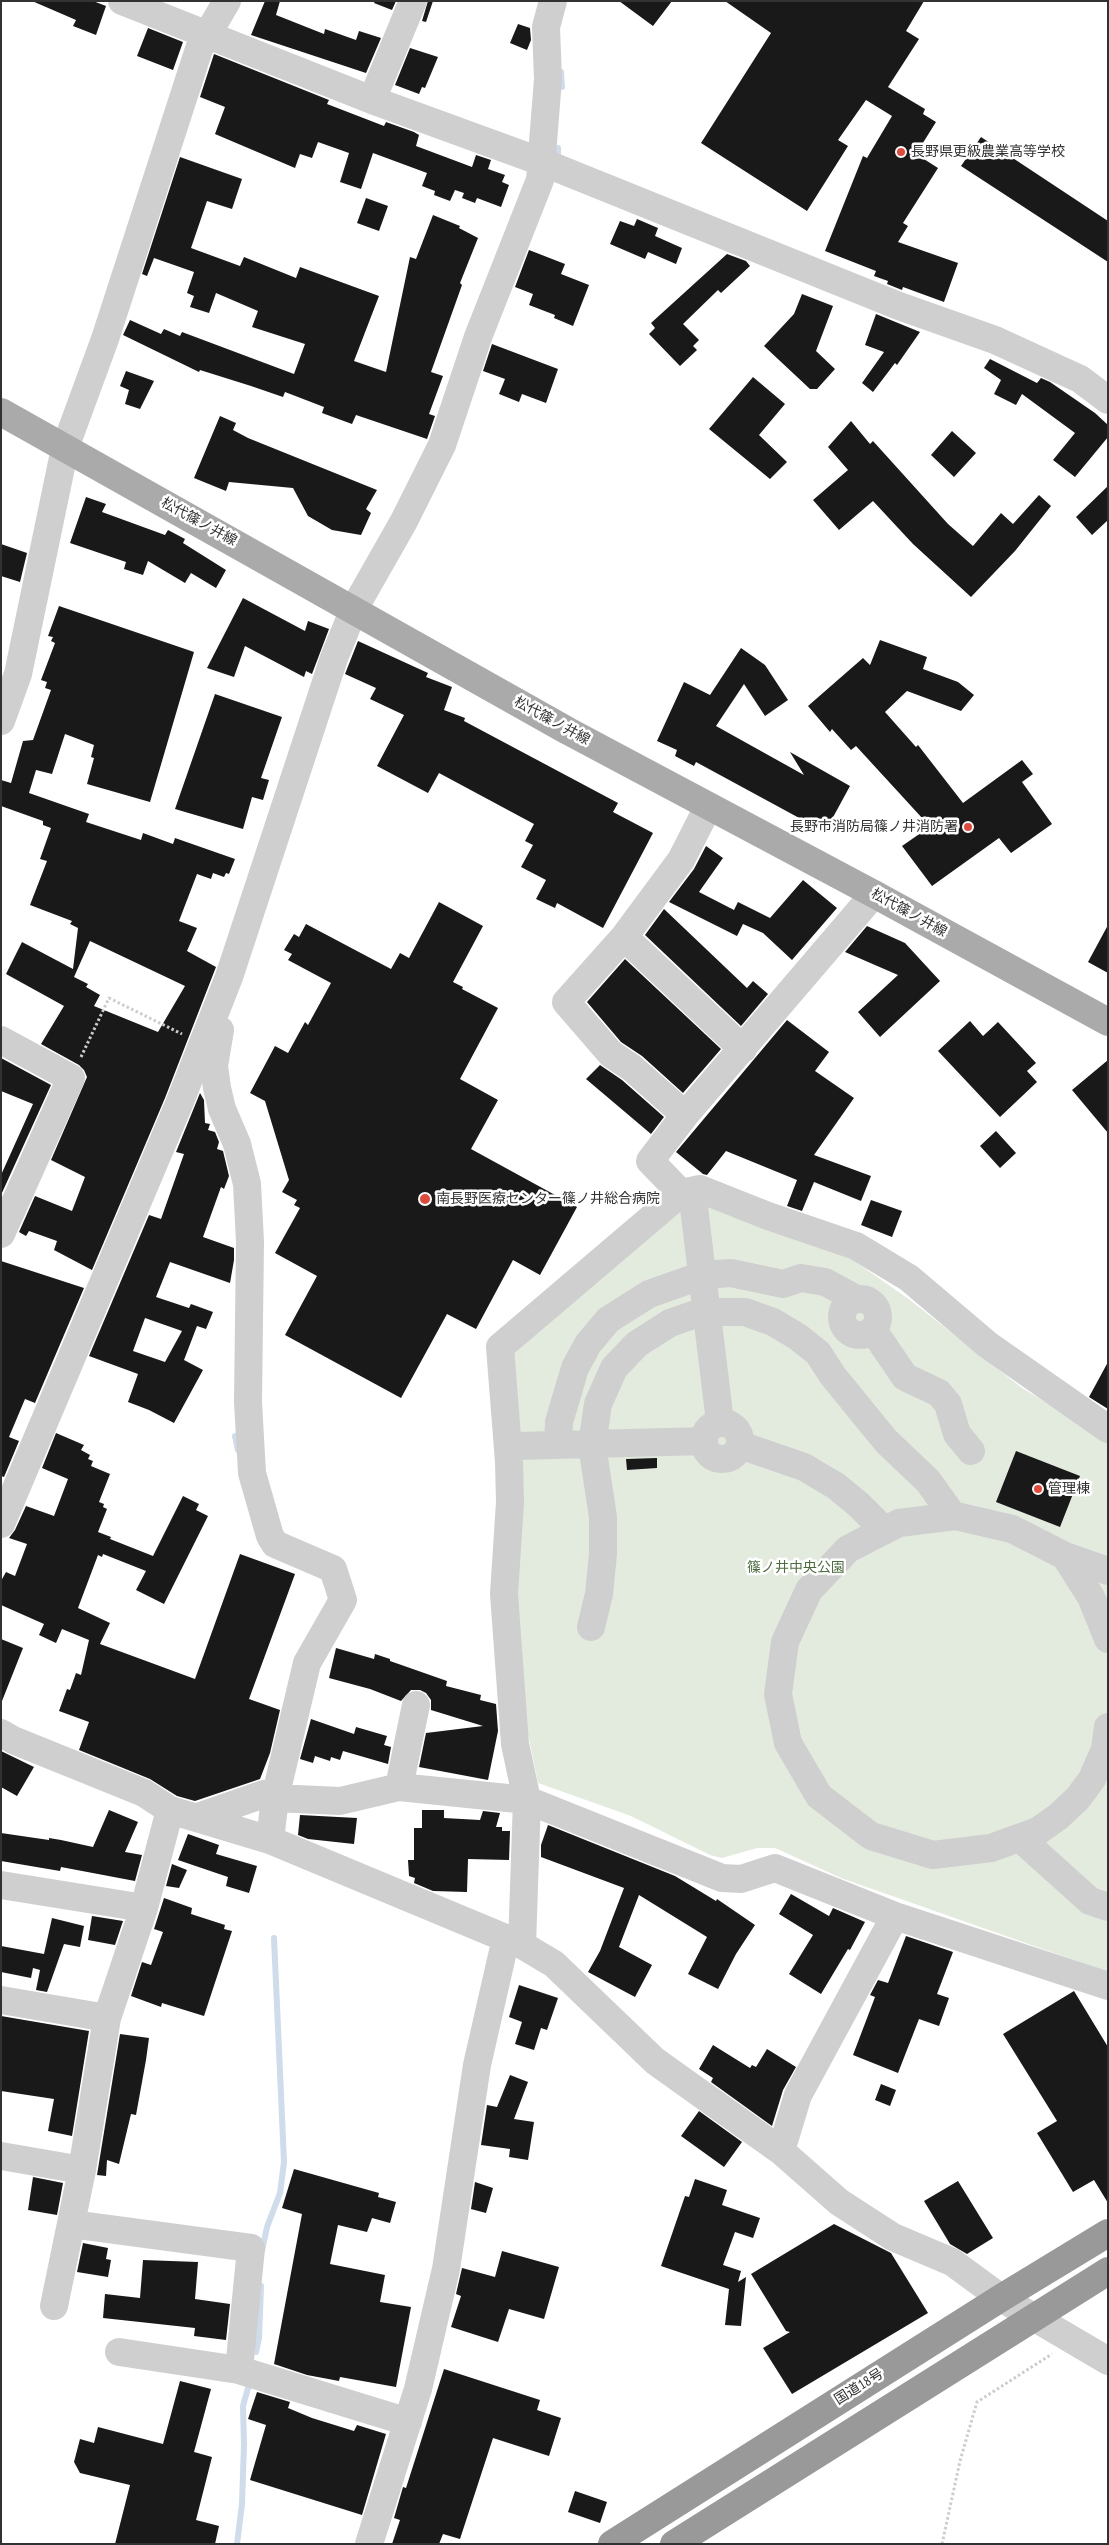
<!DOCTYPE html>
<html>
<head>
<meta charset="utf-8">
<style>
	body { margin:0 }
	#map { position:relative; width:1109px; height:2545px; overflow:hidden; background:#fff; font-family:"PT Sans Narrow",sans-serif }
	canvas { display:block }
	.frame { position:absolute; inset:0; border:2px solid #323232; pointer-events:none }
</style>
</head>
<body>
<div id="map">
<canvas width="1109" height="2545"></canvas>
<div class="frame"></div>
</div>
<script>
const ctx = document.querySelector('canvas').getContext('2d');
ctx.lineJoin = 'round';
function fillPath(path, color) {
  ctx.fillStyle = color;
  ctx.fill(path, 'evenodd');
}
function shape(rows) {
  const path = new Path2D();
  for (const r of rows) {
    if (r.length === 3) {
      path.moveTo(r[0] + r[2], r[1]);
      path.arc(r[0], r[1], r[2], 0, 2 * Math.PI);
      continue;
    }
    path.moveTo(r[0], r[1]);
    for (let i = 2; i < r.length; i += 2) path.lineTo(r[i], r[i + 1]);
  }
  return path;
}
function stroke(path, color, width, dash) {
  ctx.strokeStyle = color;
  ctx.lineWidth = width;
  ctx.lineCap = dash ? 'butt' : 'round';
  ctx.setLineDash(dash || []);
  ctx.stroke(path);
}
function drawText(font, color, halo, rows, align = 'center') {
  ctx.font = font + ' "PT Sans Narrow","Noto Sans JP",sans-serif';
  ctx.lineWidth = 5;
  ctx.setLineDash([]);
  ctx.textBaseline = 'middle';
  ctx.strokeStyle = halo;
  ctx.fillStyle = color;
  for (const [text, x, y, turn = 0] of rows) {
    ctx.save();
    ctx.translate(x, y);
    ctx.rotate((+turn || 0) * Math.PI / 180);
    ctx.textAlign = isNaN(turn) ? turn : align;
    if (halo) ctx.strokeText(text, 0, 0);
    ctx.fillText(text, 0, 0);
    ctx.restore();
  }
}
fillPath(shape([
	[685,1197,713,1203,853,1260,910,1300,1022,1388,1108,1440,1108,1972,841,1878,775,1848,757,1848,722,1858,710,1855,631,1816,538,1783,520,1695,506,1346]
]), '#e3ebde');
stroke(shape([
	[561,72,562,87],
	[558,156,558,148],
	[235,1436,238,1450],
	[262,2251,267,2227,280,2193,284,2162,274,1938],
	[256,2352,259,2338,261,2286],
	[237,2544,242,2504,244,2445,243,2406,248,2388]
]), '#cedcec', 6);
fillPath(shape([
	[32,1,93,1,106,6,96,35,73,26,76,20],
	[265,1,280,1,276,15,324,34,325,29,356,40,359,31,381,38,366,73,251,35],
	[375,1,396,1,392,10,374,3],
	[428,1,433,1,426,22,422,21],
	[619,1,672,1,653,26],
	[725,1,924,1,906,31,919,39,888,87,925,109,923,114,936,122,916,154,938,168,903,223,908,226,898,242,958,263,944,302,903,287,902,290,887,284,888,281,874,276,876,271,825,251,863,156,867,158,892,116,866,100,838,140,848,146,807,211,701,143,771,33],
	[518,24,530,28,531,40,527,50,510,43],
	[148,28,183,42,173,70,137,56],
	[410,48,438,57,425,88,422,87,419,94,395,85],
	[214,54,329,100,327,104,384,126,386,122,414,132,419,135,416,146,472,167,476,155,491,160,488,169,505,175,502,182,509,185,501,207,477,198,475,203,462,198,464,193,455,190,450,201,434,195,435,191,422,186,427,173,373,153,361,189,340,182,349,153,318,142,312,158,300,154,295,168,215,134,225,107,200,97],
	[981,137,1108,221,1108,262,961,166],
	[180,157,242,179,232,209,207,201,191,248,240,266,244,257,296,278,300,267,379,296,354,361,386,372,410,257,416,259,433,215,460,226,459,228,478,238,460,283,462,285,431,372,443,376,429,414,435,416,427,439,356,415,352,424,322,413,324,407,285,392,283,397,251,386,200,370,199,372,123,335,130,320,161,334,164,329,180,336,182,332,294,374,305,344,252,327,258,311,216,293,209,313,190,307,194,296,187,293,194,272,154,258,147,276,142,274],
	[366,198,388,206,379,231,357,223],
	[637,219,658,228,655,236,682,248,676,264,648,252,645,259,610,244,620,221,634,226],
	[529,250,565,264,561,274,589,285,573,326,554,318,555,315,529,305,533,294,515,287],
	[727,254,746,261,750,266,721,293,718,290,683,324,699,340,693,346,697,350,680,366,649,334,655,328,651,323],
	[802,294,833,306,816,351,835,369,817,389,810,389,764,346,794,314],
	[876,314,920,332,897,365,895,363,873,392,862,383,884,352,865,345],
	[492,344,558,369,546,403,522,394,519,402,499,394,505,379,483,371],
	[990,359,1037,383,1041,378,1050,382,1095,413,1108,425,1108,437,1075,477,1053,460,1075,433,1022,394,1016,405,994,394,1001,380,984,368],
	[126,371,154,381,140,409,125,404,129,390,120,386],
	[753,377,785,404,759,435,787,462,770,479,709,429],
	[220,416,236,423,233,430,248,438,377,490,366,509,371,513,361,535,332,530,308,516,293,488,229,482,226,491,194,478],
	[851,421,870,444,873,441,948,524,973,546,1001,513,1013,524,1039,495,1051,506,1015,551,971,597,913,544,873,501,839,530,813,500,848,470,828,447],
	[952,431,976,453,954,477,931,455],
	[1108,486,1108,520,1092,535,1076,517],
	[86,497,106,504,102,512,165,535,168,530,185,539,183,543,226,570,216,588,191,573,185,583,148,561,143,575,124,569,126,562,70,543],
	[1,544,27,553,20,582,1,576],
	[243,598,305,631,308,621,329,629,312,674,306,671,304,677,245,646,234,677,207,668],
	[59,606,194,652,150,802,87,784,94,758,91,757,94,745,65,734,52,774,36,770,29,793,89,814,86,822,141,840,143,833,173,844,175,838,235,859,229,874,226,873,224,877,213,873,211,879,197,874,179,921,197,928,187,951,216,967,165,1098,92,1270,54,1250,57,1241,29,1231,26,1236,19,1232,35,1196,72,1211,85,1177,51,1160,87,1077,84,1070,79,1065,41,1044,64,1006,6,974,22,942,73,969,78,928,70,924,72,921,30,905,47,861,40,859,51,828,43,825,43,821,1,806,1,780,11,783,23,741,33,740,51,690,45,688,47,682,41,680,55,643,51,641,53,637,48,636],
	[90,941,185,986,158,1032,94,1006,100,995,86,987,88,984,74,977],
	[880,640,927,657,923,669,958,682,974,695,961,711,907,691,885,712,916,747,918,745,963,803,1022,760,1033,774,1022,782,1052,824,1011,853,999,838,932,886,902,846,928,828,934,831,856,746,851,750,832,729,830,732,808,706,863,658,870,665],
	[358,641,428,673,426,677,452,687,444,710,465,718,464,721,618,803,613,812,653,833,603,928,557,903,555,908,536,899,546,880,521,867,533,845,525,841,534,824,439,773,428,793,377,766,404,715,370,699,376,688,345,674],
	[741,648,765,665,788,700,765,716,744,684,716,726,804,775,790,752,850,786,825,832,696,762,694,766,675,756,677,750,657,741,684,682,710,695],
	[215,694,282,717,261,778,269,780,263,800,252,797,243,829,175,809],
	[706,846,723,858,699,892,734,910,738,902,770,918,803,880,837,908,792,960,763,933,743,924,737,936,669,902,694,869],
	[439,902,483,926,453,982,463,987,462,989,498,1008,460,1079,498,1100,471,1149,577,1207,540,1275,513,1260,476,1329,447,1314,401,1398,285,1335,317,1276,275,1253,300,1208,294,1205,297,1200,282,1192,289,1180,265,1101,250,1093,275,1046,288,1053,305,1022,308,1025,331,983,288,960,292,954,284,950,294,934,299,937,306,924,391,969,400,953,409,958],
	[664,909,747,988,753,981,768,994,741,1026,645,935],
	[1108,925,1108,973,1088,962],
	[867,926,905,943,940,981,880,1037,858,1012,898,975,845,952],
	[625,959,721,1049,683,1093,642,1056,621,1042,587,1002],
	[787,1020,829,1052,815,1071,854,1098,814,1155,871,1176,861,1201,814,1182,802,1211,787,1206,797,1180,726,1151,707,1175,703,1174,676,1152],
	[970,1021,983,1036,998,1022,1036,1063,1027,1071,1037,1082,1000,1117,938,1051],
	[1,1058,51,1085,1,1195,1,1175,33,1104,1,1091],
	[1108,1060,1108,1133,1072,1090],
	[600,1065,622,1080,664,1117,651,1134,586,1079],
	[200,1093,204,1100,205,1123,210,1124,208,1130,215,1132,219,1142,217,1149,223,1151,229,1176,224,1189,221,1187,203,1237,234,1248,234,1260,230,1283,170,1262,156,1297,189,1308,191,1304,213,1312,206,1329,197,1326,184,1360,203,1370,174,1423,149,1410,128,1402,138,1374,89,1356,149,1215,161,1219,184,1154,176,1152],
	[145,1318,182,1331,165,1362,133,1351],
	[996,1131,1016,1153,1000,1168,980,1146],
	[871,1200,902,1211,892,1237,861,1225],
	[1,1261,84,1288,35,1403,25,1399,9,1437,19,1441,4,1477,1,1476],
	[1108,1362,1108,1409,1089,1397],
	[56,1433,84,1445,81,1450,90,1455,88,1459,93,1461,91,1466,110,1474,99,1502,104,1504,103,1507,107,1509,98,1532,111,1537,110,1539,153,1556,183,1496,199,1504,196,1510,208,1516,164,1604,136,1590,146,1571,103,1554,102,1557,98,1555,78,1608,110,1623,100,1644,195,1679,240,1554,295,1574,249,1699,280,1710,270,1753,260,1779,195,1801,177,1796,150,1779,79,1750,89,1722,59,1711,67,1689,70,1690,76,1673,81,1675,89,1640,62,1629,56,1643,39,1635,44,1624,1,1605,1,1581,6,1572,15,1576,27,1544,9,1538,15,1530,26,1506,54,1516,68,1479,42,1468],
	[1016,1451,1080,1476,1060,1527,996,1502],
	[657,1458,657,1468,627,1470,626,1459],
	[1,1639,23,1648,2,1701,1,1701],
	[336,1648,374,1659,375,1654,390,1659,390,1661,447,1681,446,1686,481,1695,480,1700,496,1704,498,1731,488,1780,419,1767,426,1733,483,1726,431,1710,431,1700,426,1693,420,1690,411,1690,401,1701,370,1689,329,1678],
	[311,1719,354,1734,356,1727,387,1736,384,1745,391,1747,388,1764,343,1751,340,1760,331,1757,330,1761,315,1756,313,1763,300,1759],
	[1,1751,34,1767,17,1796,1,1787],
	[109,1810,138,1822,125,1852,142,1855,135,1881,61,1867,60,1871,1,1861,1,1833,49,1840,49,1838,61,1840,93,1847],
	[422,1810,444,1810,444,1818,480,1820,483,1811,500,1813,496,1827,502,1827,502,1831,510,1831,509,1860,468,1859,467,1892,433,1891,414,1883,415,1878,409,1876,408,1860,414,1860,414,1828,422,1828],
	[300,1815,357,1818,354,1844,308,1839,298,1835],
	[548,1825,675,1876,716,1901,717,1899,755,1925,736,1954,718,1989,688,1974,707,1937,639,1895,619,1947,652,1965,635,1997,588,1972,600,1951,624,1888,541,1857,541,1845],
	[188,1834,219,1845,216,1854,257,1866,249,1893,226,1886,228,1877,178,1860],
	[172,1864,187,1870,179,1888,166,1886],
	[791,1894,829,1916,833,1908,865,1922,850,1950,848,1949,821,1994,789,1974,813,1935,779,1914],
	[164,1898,192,1908,191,1914,225,1925,224,1929,232,1931,204,2016,162,2003,161,2007,131,1996,142,1962,151,1965,163,1932,154,1929],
	[92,1916,123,1921,115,1945,88,1940],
	[52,1918,84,1926,80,1947,64,1944,47,1992,36,1990,40,1970,33,1968,31,1978,1,1972,1,1946,44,1954],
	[906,1936,953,1952,937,1994,949,1998,939,2026,919,2019,898,2073,853,2055,872,2005,875,1997,870,1995,878,1980,888,1983],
	[519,1985,558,1998,547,2030,541,2028,534,2050,515,2044,522,2022,509,2017],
	[1074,1991,1108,2047,1108,2203,1094,2180,1073,2192,1037,2133,1057,2121,1003,2034],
	[1,2016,89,2031,72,2136,48,2131,54,2099,1,2091],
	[120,2034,149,2038,146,2060,136,2115,131,2114,119,2164,107,2160,106,2176,97,2175],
	[713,2045,750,2068,752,2065,756,2067,767,2049,796,2067,783,2090,772,2126,711,2082,713,2078,699,2069],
	[510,2075,528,2082,514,2119,534,2122,528,2160,509,2157,510,2149,481,2145,487,2105,497,2107],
	[881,2084,896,2090,890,2106,875,2100],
	[699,2111,742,2142,724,2167,681,2136],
	[294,2169,379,2193,378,2197,396,2202,390,2223,372,2218,367,2232,338,2225,330,2264,385,2275,380,2302,411,2307,396,2387,340,2377,339,2381,307,2375,274,2364,302,2214,282,2208],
	[33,2177,63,2183,57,2215,28,2210],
	[695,2179,727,2190,722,2205,760,2218,753,2238,735,2232,723,2265,741,2271,738,2282,746,2277,741,2326,725,2325,729,2289,661,2266,685,2196,689,2197],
	[958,2181,993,2238,967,2254,950,2244,924,2201],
	[475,2182,493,2188,486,2213,471,2209],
	[834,2224,891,2253,928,2313,792,2394,763,2348,790,2332,786,2331,751,2274],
	[83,2243,108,2248,106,2259,111,2260,108,2277,77,2272],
	[502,2251,559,2267,544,2319,509,2309,498,2342,451,2327,461,2296,456,2294,462,2268,495,2277],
	[143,2260,198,2262,195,2299,230,2304,226,2340,194,2336,195,2328,103,2318,105,2294,140,2298],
	[444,2369,540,2400,537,2410,561,2418,549,2456,493,2438,460,2539,443,2534,439,2544,392,2544,400,2520,394,2518,403,2487,406,2488],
	[180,2381,211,2389,194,2452,212,2457,196,2520,219,2526,215,2544,115,2544,130,2485,80,2473,74,2462,80,2439,94,2443,98,2427,163,2444],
	[257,2392,290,2402,288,2408,312,2418,354,2431,357,2425,386,2434,362,2515,250,2480,266,2425,248,2419],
	[575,2491,607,2502,600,2523,568,2512]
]), '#191919');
stroke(shape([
	[81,1057,109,998,182,1034],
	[942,2544,960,2461,977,2402,1052,2354]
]), '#ccc', 3, [2.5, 2.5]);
stroke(shape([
	[122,1,372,100,542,162,899,306,995,340,1080,379,1108,400],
	[372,100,413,1],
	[1,721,18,674,65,448,105,339,199,49,227,1],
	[624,937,743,1049],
	[220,1030,214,1066,217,1088,222,1109,237,1144,247,1184,250,1242,248,1402,252,1473,270,1536,275,1544,333,1569,343,1600,307,1663,275,1798,270,1840],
	[1,1040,71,1078,1,1234],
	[685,1115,632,1068,611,1054,566,1002,624,937,681,860,708,807],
	[692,1191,720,1422],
	[681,1193,650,1161,685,1115,874,894],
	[860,1317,18],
	[873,1330,905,1377,939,1393,948,1404,957,1434,971,1451],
	[722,1441,18],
	[558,1445,559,1422,575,1368,588,1344,608,1320,649,1294,703,1275,731,1273,783,1284,801,1278,825,1282,851,1296,854,1300],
	[740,1445,804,1467,836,1486,859,1505,884,1530],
	[516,1446,704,1441],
	[1,1524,179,1104,229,977,334,658,354,609,404,521,442,445,478,337,540,180,548,79,546,27,553,1],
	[1065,1556,1108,1571],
	[591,1627,599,1594,603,1554,603,1517,592,1445,598,1404,614,1368,637,1344,670,1323,693,1315,722,1312,745,1312,773,1322,798,1337,818,1353,833,1376,886,1441,928,1481,953,1516],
	[1108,1639,1091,1597,1065,1556,1012,1529,956,1516,899,1523,848,1549,809,1590,785,1642,778,1694,788,1743,819,1796,871,1836,933,1855,991,1848,1038,1831,1059,1816,1078,1798,1092,1779,1105,1749,1108,1727],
	[1,1733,13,1740,144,1793,170,1810,270,1840,522,1945,554,1964,655,2061,781,2151,839,2202,893,2237,952,2262,1001,2298,1108,2361],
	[399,1787,416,1705],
	[198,1817,264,1794,275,1798,340,1801,399,1787,527,1800,722,1878,741,1879,775,1868,895,1916,1108,1986],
	[1020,1838,1090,1901,1108,1907],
	[1,1885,144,1908],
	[522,1945,527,1800,515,1744,504,1594,510,1502,509,1462,500,1347,681,1193,700,1189,768,1216,856,1246,909,1278,988,1345,1108,1429],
	[1,2000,107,2018],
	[781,2151,798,2095,895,1916],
	[1,2156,82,2170],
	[71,2224,251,2248,239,2370],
	[54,2306,82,2170,107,2018,144,1908,170,1810],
	[119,2352,239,2370,408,2422],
	[369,2544,418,2389,446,2269,477,2065,506,1938]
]), '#cfcfcf', 28);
stroke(shape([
	[1,412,568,731,874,894,1108,1022]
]), '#aaa', 28);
stroke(shape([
	[612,2544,1001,2298,1108,2233],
	[674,2544,1108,2271]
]), '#999', 28);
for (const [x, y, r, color] of [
	[901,152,5,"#e1493b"],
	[968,827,5,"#e1493b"],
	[425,1199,6,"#e1493b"],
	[1038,1489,5,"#e1493b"]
]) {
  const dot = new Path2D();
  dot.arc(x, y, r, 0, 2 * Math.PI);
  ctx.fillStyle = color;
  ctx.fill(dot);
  stroke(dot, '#fff', 2);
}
drawText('14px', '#323232', '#fff', [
	["長野県更級農業高等学校",911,152],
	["長野市消防局篠ノ井消防署",958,827,"right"],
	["南長野医療センター篠ノ井総合病院",436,1199],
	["管理棟",1048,1489]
], 'left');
drawText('14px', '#323232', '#fff', [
	["松代篠ノ井線",199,522,29],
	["松代篠ノ井線",552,721,29],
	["松代篠ノ井線",909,913,29],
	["国道18号",859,2387,-32]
]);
drawText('14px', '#4e6d3f', '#fff', [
	["篠ノ井中央公園",796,1568]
]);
</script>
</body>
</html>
